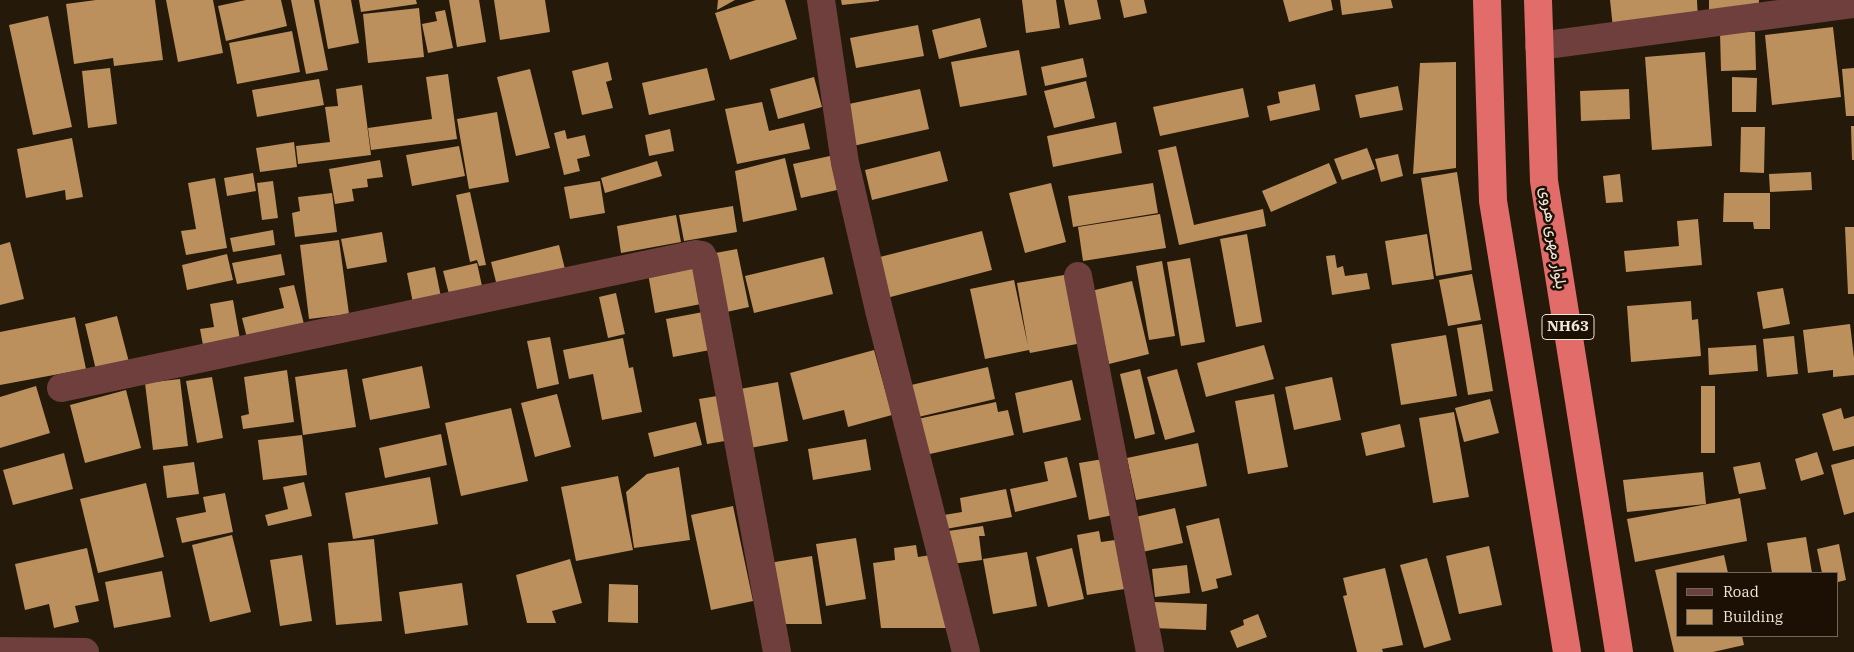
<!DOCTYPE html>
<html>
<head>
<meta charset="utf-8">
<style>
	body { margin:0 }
	#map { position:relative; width:1854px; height:652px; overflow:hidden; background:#251909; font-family:"IBM Plex Serif",serif }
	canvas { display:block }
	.legend { position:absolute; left:1676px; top:572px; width:162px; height:65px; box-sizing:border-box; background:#1b1003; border:1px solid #70665a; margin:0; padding:6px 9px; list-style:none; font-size:15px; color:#efe6dc }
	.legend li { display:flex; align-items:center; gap:10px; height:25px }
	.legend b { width:25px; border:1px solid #70665a }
</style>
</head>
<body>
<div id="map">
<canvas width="1854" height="652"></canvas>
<ul class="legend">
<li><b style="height:6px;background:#6e3f3d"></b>Road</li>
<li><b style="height:14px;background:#bb905c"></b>Building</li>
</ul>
</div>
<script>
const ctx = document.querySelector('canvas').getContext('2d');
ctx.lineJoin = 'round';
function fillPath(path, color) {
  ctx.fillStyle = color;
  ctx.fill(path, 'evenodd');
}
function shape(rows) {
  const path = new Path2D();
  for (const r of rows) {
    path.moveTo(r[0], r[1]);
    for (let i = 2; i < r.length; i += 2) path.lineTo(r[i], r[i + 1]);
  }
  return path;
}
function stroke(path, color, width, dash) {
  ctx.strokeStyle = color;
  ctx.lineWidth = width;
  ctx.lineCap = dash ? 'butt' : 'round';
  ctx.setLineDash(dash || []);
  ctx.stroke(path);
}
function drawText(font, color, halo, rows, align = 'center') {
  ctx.font = font + ' "IBM Plex Serif",Vazirmatn,serif';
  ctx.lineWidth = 5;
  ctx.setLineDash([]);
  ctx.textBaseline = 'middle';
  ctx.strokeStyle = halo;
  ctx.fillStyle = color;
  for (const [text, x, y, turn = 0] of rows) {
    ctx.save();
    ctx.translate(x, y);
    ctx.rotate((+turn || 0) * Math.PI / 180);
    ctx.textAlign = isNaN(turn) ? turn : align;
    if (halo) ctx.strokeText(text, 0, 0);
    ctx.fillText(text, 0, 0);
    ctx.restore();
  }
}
fillPath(shape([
	[96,0,155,0,163,60,114,66,113,58,74,64,66,4],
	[166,0,213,0,223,53,178,62],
	[246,0,281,0,287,26,226,41,218,6],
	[291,0,314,0,328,70,306,74],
	[319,0,351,0,359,43,328,49],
	[359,0,416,0,417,4,361,12],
	[449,0,479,0,486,42,457,47],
	[494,0,545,0,550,32,500,40],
	[718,0,735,0,717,10],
	[756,0,785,0,797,39,730,60,715,13],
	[841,0,879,0,879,1,842,5],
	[1022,0,1056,0,1060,28,1026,33],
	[1064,0,1097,0,1101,19,1069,25],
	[1120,0,1144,0,1147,13,1124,18],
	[1283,0,1331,0,1333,10,1289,22],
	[1340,0,1391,0,1393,8,1342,15],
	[1610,0,1697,0,1698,20,1613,28],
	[1709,0,1759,0,1759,12,1709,13],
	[419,8,424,57,368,63,363,14],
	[445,10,453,48,428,53,422,24,437,21,435,12],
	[48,16,72,127,33,135,9,25],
	[980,18,987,47,939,59,932,30],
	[918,25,924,56,856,68,850,38],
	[1833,27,1841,97,1772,105,1765,35],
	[292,31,300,72,237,84,229,43],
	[1720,32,1755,32,1756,70,1721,71],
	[1019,50,1027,95,960,107,951,62],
	[1705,52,1712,146,1652,150,1645,57],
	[1083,58,1087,77,1045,86,1041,67],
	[608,62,612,80,606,82,613,108,582,115,572,71],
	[1456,62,1456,168,1413,174,1420,63],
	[110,68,117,124,88,128,82,71],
	[707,68,715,100,649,115,642,83],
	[1854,68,1854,116,1846,116,1842,69],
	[530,69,550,148,516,156,497,77],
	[448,74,457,139,371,150,368,128,432,119,426,77],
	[814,77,822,107,778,119,770,89],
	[1732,77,1757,78,1756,112,1732,112],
	[319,79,324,105,257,117,252,90],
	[1086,81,1095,118,1054,128,1044,91],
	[1315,84,1320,110,1270,121,1267,106,1280,103,1278,92],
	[362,85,371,155,298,164,296,146,330,142,325,107,338,106,336,89],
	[1398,86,1403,110,1360,118,1355,95],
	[1243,88,1249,117,1160,136,1153,107],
	[920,89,929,129,853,146,844,105],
	[1629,89,1630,119,1581,121,1580,91],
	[762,102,769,131,804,123,810,149,737,164,725,109],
	[497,112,509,182,469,189,457,119],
	[1116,122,1122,153,1053,167,1047,136],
	[1851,126,1854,126,1854,160,1852,160],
	[1741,127,1765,127,1764,173,1740,172],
	[670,129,674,151,649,156,645,135],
	[565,130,567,139,585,135,590,156,577,159,580,171,564,175,554,133],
	[72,138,83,197,66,200,65,190,26,198,17,149],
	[294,142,297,167,260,172,256,148],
	[459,146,465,176,412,186,406,155],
	[1176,146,1194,225,1263,209,1266,226,1179,245,1158,150],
	[1367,148,1375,169,1342,180,1334,159],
	[940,151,948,181,872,200,865,170],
	[1398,154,1403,176,1381,182,1375,159],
	[830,156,837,190,801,198,793,164],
	[785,158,797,210,743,222,735,171],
	[380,160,383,177,367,179,368,187,352,189,354,201,335,204,329,169],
	[657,161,662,176,605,193,601,178],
	[1329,163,1337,183,1271,212,1262,191],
	[1457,172,1472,270,1436,276,1421,178],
	[1811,172,1812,190,1770,192,1769,174],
	[253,173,256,191,227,196,224,178],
	[1620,174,1623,202,1606,203,1603,176],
	[215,178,227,248,186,255,181,231,196,229,188,183],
	[273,181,278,218,262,220,257,183],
	[600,181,605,213,570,219,564,187],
	[1051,183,1066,242,1025,253,1009,193],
	[1153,183,1158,213,1073,227,1068,196],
	[470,192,486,265,479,266,477,260,470,262,456,195],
	[332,193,337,232,295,237,292,213,300,211,298,197],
	[1724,193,1770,193,1770,229,1754,229,1753,222,1723,222],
	[733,206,737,232,684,241,679,215],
	[1160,214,1166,248,1083,261,1078,227],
	[676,215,681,242,621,253,617,226],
	[1698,219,1702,265,1626,272,1624,251,1679,246,1677,221],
	[1845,227,1854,227,1854,294,1848,294],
	[273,230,275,245,233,252,230,238],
	[982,231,992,270,883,299,872,259],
	[382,232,387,262,347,269,341,239],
	[1247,234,1262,322,1236,327,1220,239],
	[1427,234,1434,279,1392,285,1385,241],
	[339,240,349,314,309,319,300,245],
	[10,242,24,299,0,305,0,245],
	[559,245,565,269,497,286,491,262],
	[737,249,749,307,722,313,710,254],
	[227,254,233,280,187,290,182,265],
	[281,254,285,275,237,284,232,263],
	[1335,255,1337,268,1343,266,1345,276,1367,273,1370,289,1332,295,1326,256],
	[824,257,833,294,754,313,745,276],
	[1190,258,1205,342,1181,346,1167,262],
	[692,260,701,304,655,313,647,268],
	[1162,261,1175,336,1149,340,1136,266],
	[477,263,482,286,449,294,443,271],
	[435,267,441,297,413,303,407,273],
	[1070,274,1082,343,1030,353,1029,350,985,359,970,289,1014,280,1028,346,1017,283],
	[1472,274,1481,320,1448,326,1439,280],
	[1132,281,1149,354,1109,364,1091,291],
	[294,285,304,324,247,338,242,318,284,308,279,288],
	[1783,288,1790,324,1763,329,1757,292],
	[616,293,625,334,608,338,599,297],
	[233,300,240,339,203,345,200,329,214,327,210,304],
	[1691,301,1692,320,1698,319,1701,356,1631,362,1627,306],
	[703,312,710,350,673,357,666,319],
	[117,316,129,362,96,370,85,324],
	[75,317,86,369,0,385,0,332],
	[1482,324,1493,391,1468,395,1457,328],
	[1850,324,1854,358,1854,375,1833,377,1833,370,1808,373,1803,330],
	[1446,335,1457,396,1401,405,1391,344],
	[1794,336,1798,374,1767,377,1763,339],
	[550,337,559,384,537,389,527,341],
	[623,338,629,368,633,367,642,412,602,420,593,374,569,379,563,350],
	[1264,345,1274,379,1206,397,1197,363],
	[1756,345,1758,371,1709,375,1708,348],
	[874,350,892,415,848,427,844,410,803,420,790,373],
	[422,366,430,408,370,420,362,379],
	[988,367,995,399,914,418,907,386],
	[347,369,356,427,303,435,295,377],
	[1140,369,1155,434,1135,439,1120,374],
	[1177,369,1195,432,1165,440,1147,377],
	[287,370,294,422,243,429,241,416,249,414,244,377],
	[212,377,223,438,197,443,186,381],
	[1332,377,1341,420,1294,430,1285,387],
	[180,379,188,446,153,450,145,383],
	[1072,380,1081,420,1023,433,1015,393],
	[778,382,788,441,750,448,740,389],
	[36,386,50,433,0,448,0,397],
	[1701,386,1715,386,1715,453,1701,453],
	[126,390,141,448,85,463,70,405],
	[557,394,571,447,535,457,521,403],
	[1274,394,1288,467,1248,474,1235,401],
	[723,395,731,440,707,444,699,399],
	[1490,399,1499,433,1464,442,1455,408],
	[996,402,998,412,1008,410,1014,435,921,456,913,420],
	[511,408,528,481,461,496,445,423],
	[1841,408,1844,419,1854,416,1854,446,1833,451,1822,414],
	[1454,412,1469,497,1433,503,1419,418],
	[696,422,702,445,654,457,648,433],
	[1400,424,1405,447,1366,456,1361,433],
	[441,434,447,465,385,478,379,448],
	[302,435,307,475,263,480,258,440],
	[866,439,871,470,813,480,808,449],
	[1198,443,1207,486,1136,500,1127,458],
	[1817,452,1824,474,1801,481,1795,459],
	[64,453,73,489,13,505,3,470],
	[1067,457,1077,497,1015,512,1010,489,1048,481,1044,462],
	[1109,458,1118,514,1089,520,1079,463],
	[1854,459,1854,512,1844,515,1831,465],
	[194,462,199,494,167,498,163,466],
	[1760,462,1766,489,1739,494,1733,467],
	[679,467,690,540,634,548,626,492,647,474],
	[1703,472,1706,504,1627,512,1623,480],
	[618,476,633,550,576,561,561,487],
	[430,477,438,524,353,539,345,493],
	[304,482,312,516,268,526,265,515,288,509,283,487],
	[146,483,164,557,98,573,80,499],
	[1006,489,1012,517,946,529,944,515,962,512,960,498],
	[225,493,233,532,182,543,176,518,206,512,203,497],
	[1740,498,1747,541,1635,562,1627,519],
	[733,506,753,601,711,610,691,515],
	[1175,508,1183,543,1138,553,1131,518],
	[1219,518,1232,575,1216,579,1218,588,1202,592,1186,526],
	[983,526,985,536,979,536,982,560,952,564,948,531],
	[1099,531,1101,542,1122,539,1131,588,1087,595,1077,535],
	[232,535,251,612,210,622,192,545],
	[1806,537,1812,573,1772,573,1767,543],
	[856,538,866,599,826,606,816,544],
	[374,539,382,621,336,625,328,543],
	[1839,544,1846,580,1838,582,1838,573,1822,573,1817,549],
	[916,545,918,557,937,554,949,628,881,628,873,563,895,560,894,548],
	[1489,546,1502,605,1459,614,1446,556],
	[87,548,99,601,75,606,79,622,54,628,49,604,25,610,15,564],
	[1072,548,1084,599,1048,607,1036,557],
	[1027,552,1037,606,993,614,983,559],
	[302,555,312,621,280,626,270,560],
	[1724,555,1728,573,1678,573,1678,636,1742,636,1744,645,1713,652,1674,652,1655,570],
	[812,556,822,624,778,624,769,563],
	[1427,558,1451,640,1424,648,1400,565],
	[570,559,582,603,552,611,556,623,527,623,516,575],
	[1187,565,1190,593,1155,597,1152,569],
	[1385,568,1403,645,1382,649,1383,652,1357,652,1343,596,1347,595,1343,578],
	[162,571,171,617,114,628,105,582],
	[462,583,468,625,405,634,399,592],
	[609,584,638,585,638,623,608,622],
	[1153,602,1207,604,1206,630,1152,628],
	[1258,614,1267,637,1237,648,1230,631,1244,625,1243,620]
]), '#bb905c');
stroke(shape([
	[821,0,845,163,879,310,966,652],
	[1539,46,1854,4],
	[1078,276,1150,652],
	[61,388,696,254,702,255,705,261,777,652],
	[0,651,85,652]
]), '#6e3f3d', 28);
stroke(shape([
	[1487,0,1493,201,1567,652],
	[1538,0,1544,181,1619,652]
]), '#e16c69', 28);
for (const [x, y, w] of [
	[1568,327,52]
]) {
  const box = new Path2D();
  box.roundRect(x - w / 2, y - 12.5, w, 25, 4);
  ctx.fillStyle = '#1b1003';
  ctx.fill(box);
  stroke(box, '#efe6dc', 1);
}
drawText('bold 15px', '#efe6dc', null, [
	["NH63",1568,327]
]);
drawText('16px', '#efe6dc', '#1b1003', [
	["بلوار مهری هروی",1553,238,81]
]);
</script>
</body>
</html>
